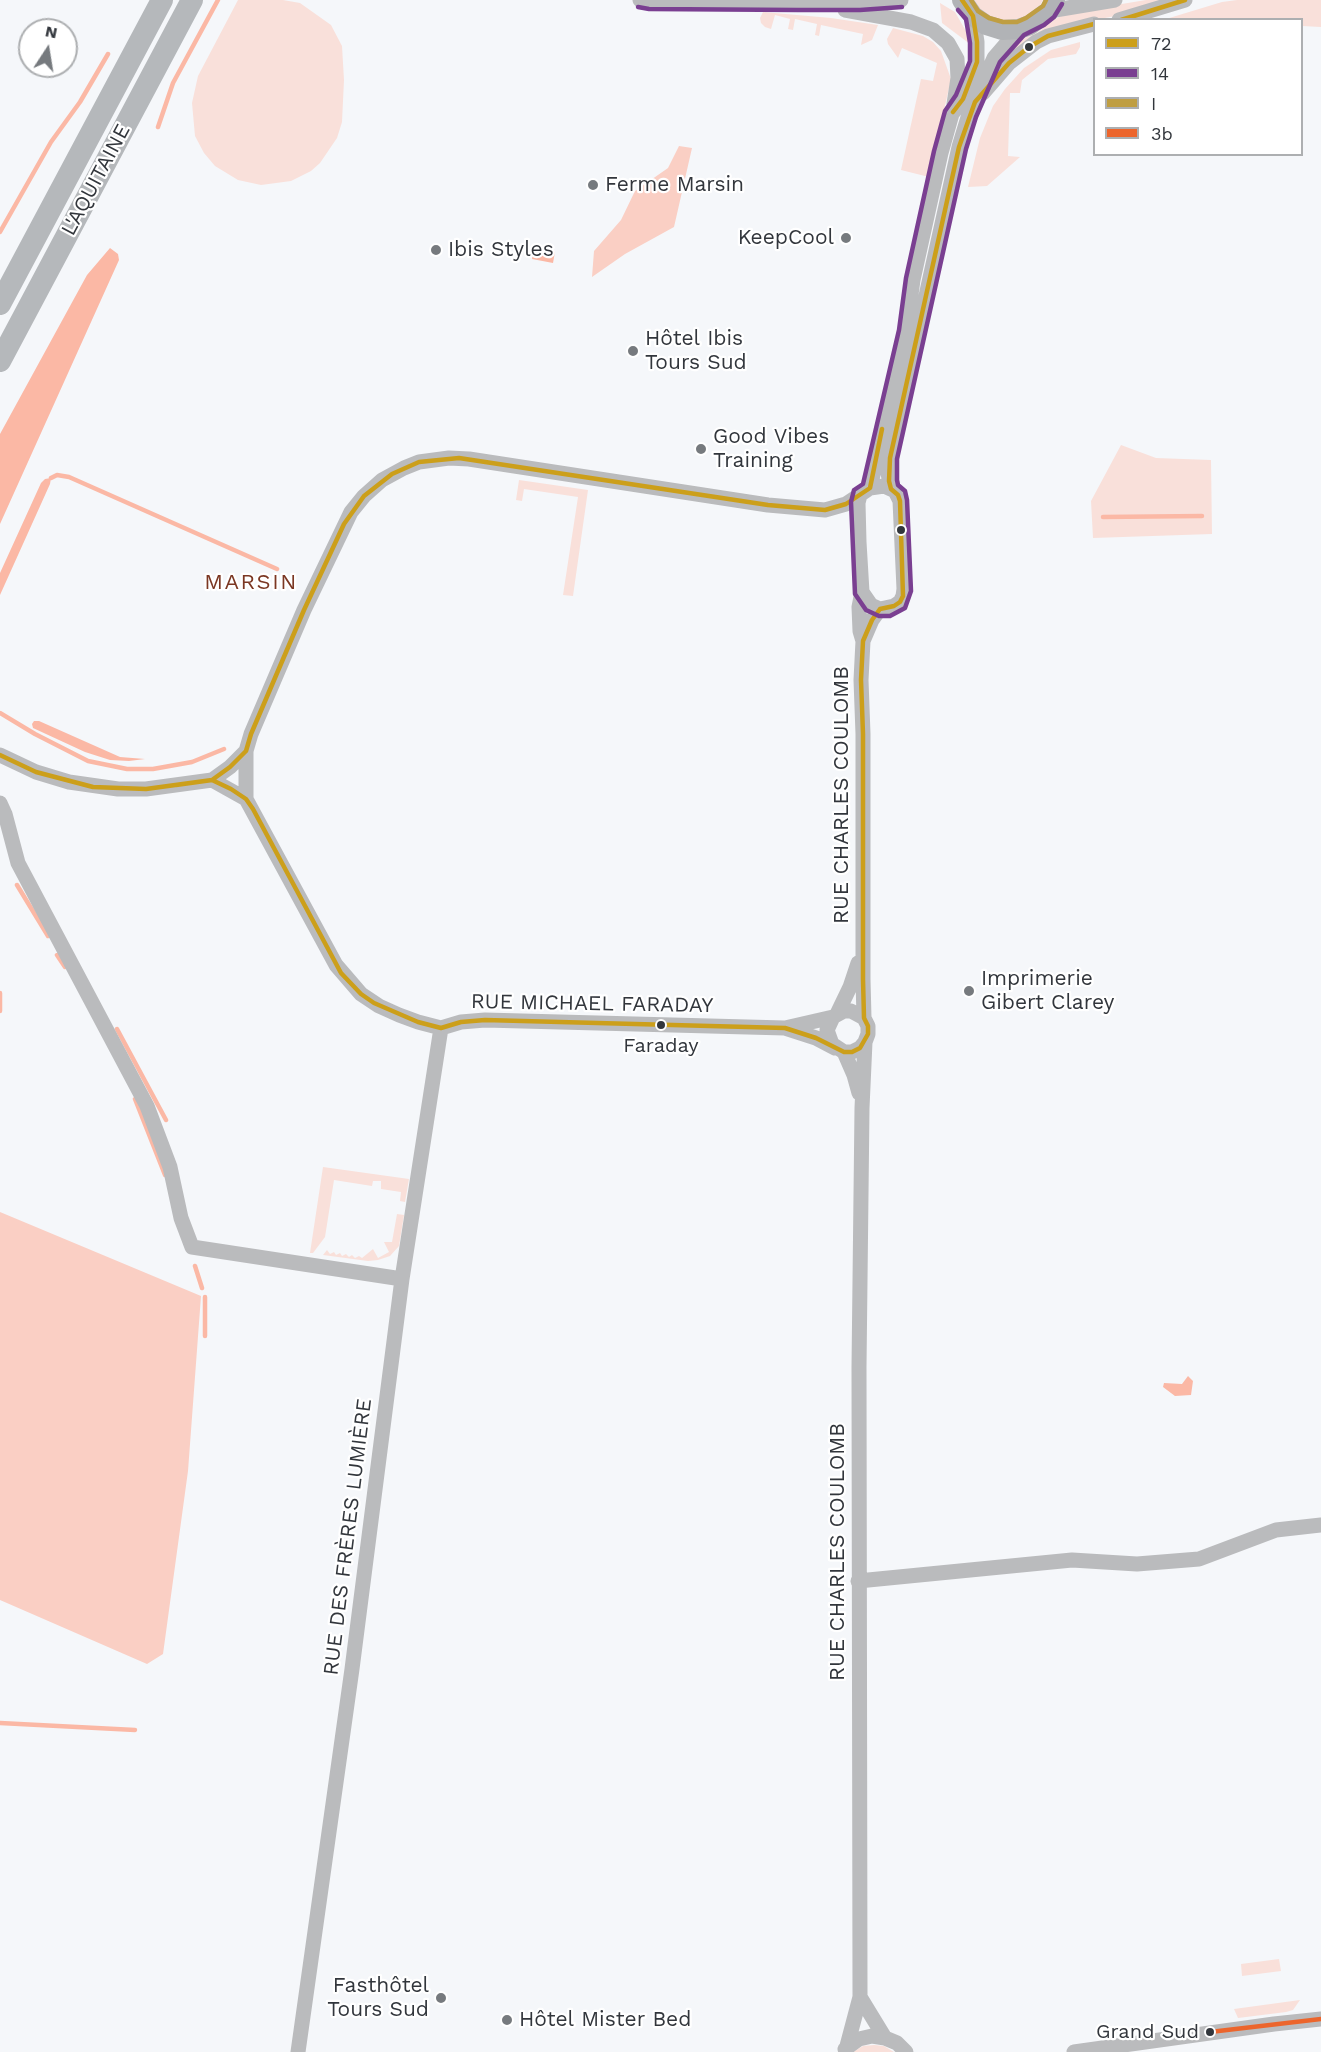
<!DOCTYPE html>
<html>
<head>
<meta charset="utf-8">
<style>
	body { margin:0 }
	#map { position:relative; width:1321px; height:2052px; overflow:hidden; background:#f5f7fa; font-family:"Work Sans",sans-serif }
	canvas { display:block }
	.legend { position:absolute; left:1093px; top:18px; width:210px; height:138px; box-sizing:border-box; background:#fff; border:2px solid #adafb1; margin:0; padding:8px 10px; list-style:none; font-size:18px; color:#32363c }
	.legend li { display:flex; align-items:center; gap:12px; height:30px }
	.legend b { width:30px; border:2px solid #adafb1 }
	.north { position:absolute; left:18px; top:18px; width:60px; height:60px; box-sizing:border-box; background:#fff; border:2px solid #adafb1; border-radius:50%; rotate:12deg; font-size:16px; font-weight:700; line-height:24px; text-align:center; color:#32363c }
	.north::after { content:''; display:block; margin:auto; width:21px; height:27px; background:#767a7e; clip-path:polygon(50% 0,100% 100%,50% 72%,0 100%) }
</style>
</head>
<body>
<div id="map">
<canvas width="1321" height="2052"></canvas>
<ul class="legend">
<li><b style="height:8px;background:#cc9f1a"></b>72</li>
<li><b style="height:8px;background:#7a3f91"></b>14</li>
<li><b style="height:8px;background:#bf9e42"></b>I</li>
<li><b style="height:8px;background:#ec652c"></b>3b</li>
</ul>
<div class="north">N</div>
</div>
<script>
const ctx = document.querySelector('canvas').getContext('2d');
ctx.lineJoin = 'round';
function fillPath(path, color) {
  ctx.fillStyle = color;
  ctx.fill(path, 'evenodd');
}
function shape(rows) {
  const path = new Path2D();
  for (const r of rows) {
    path.moveTo(r[0], r[1]);
    for (let i = 2; i < r.length; i += 2) path.lineTo(r[i], r[i + 1]);
  }
  return path;
}
function stroke(path, color, width, dash) {
  ctx.strokeStyle = color;
  ctx.lineWidth = width;
  ctx.lineCap = dash ? 'butt' : 'round';
  ctx.setLineDash(dash || []);
  ctx.stroke(path);
}
function drawText(font, color, halo, rows, align = 'center') {
  ctx.font = font + ' "Work Sans",sans-serif';
  ctx.lineWidth = 4.5;
  ctx.setLineDash([]);
  ctx.textBaseline = 'middle';
  ctx.strokeStyle = halo;
  ctx.fillStyle = color;
  for (const [text, x, y, turn = 0] of rows) {
    ctx.save();
    ctx.translate(x, y);
    ctx.rotate((+turn || 0) * Math.PI / 180);
    ctx.textAlign = isNaN(turn) ? turn : align;
    if (halo) ctx.strokeText(text, 0, 0);
    ctx.fillText(text, 0, 0);
    ctx.restore();
  }
}
fillPath(shape([
	[238,0,283,0,300,3,331,25,342,46,344,80,342,122,337,138,320,163,311,171,291,181,261,185,238,180,215,166,204,153,195,136,192,103,198,76],
	[971,0,1043,0,1040,5,1026,17,1008,21,989,18,975,6],
	[1146,0,1172,0,1121,15,1094,20,1008,58,1001,56,1013,43,1037,33,1055,19,1067,13],
	[1237,0,1321,0,1321,27,1302,26,1302,20,1166,19,1222,2],
	[940,3,955,12,967,33,970,44,942,23],
	[763,12,831,18,878,25,872,40,861,45,863,34,821,25,819,36,815,35,817,24,795,19,793,30,788,29,790,19,775,15,771,29,765,27,761,23,760,18],
	[893,28,923,36,933,42,941,51,951,79,929,177,901,170,921,79,933,81,937,63,902,48,898,58,888,44,887,39],
	[1080,42,1080,47,1076,54,1048,59,1022,80,1020,93,1010,93,1008,156,1020,157,987,186,968,187,980,138,993,106,1005,89,1024,68,1051,50],
	[1121,445,1156,458,1211,460,1212,534,1093,538,1091,501],
	[519,480,588,490,573,596,563,595,578,497,524,489,522,501,516,500],
	[323,1167,409,1179,405,1202,400,1201,401,1192,381,1189,381,1181,373,1181,372,1186,334,1180,325,1237,313,1253,310,1253],
	[397,1214,404,1215,399,1246,390,1256,378,1260,368,1261,323,1255,327,1250,330,1254,334,1252,336,1255,340,1253,342,1256,346,1254,349,1257,352,1255,355,1258,359,1256,362,1258,373,1249,378,1258,389,1252,384,1242,392,1242],
	[1279,1959,1281,1971,1242,1976,1241,1964],
	[1300,2000,1293,2010,1286,2012,1238,2018,1234,2009],
	[874,2045,884,2046,894,2052,853,2052,863,2046]
]), '#f9e0da');
fillPath(shape([
	[679,146,692,148,674,227,625,254,592,277,594,251,621,220,635,191,668,168],
	[0,1212,201,1296,188,1471,163,1654,147,1664,0,1600]
]), '#facfc4');
fillPath(shape([
	[110,248,118,254,119,260,0,524,0,434,87,275],
	[534,248,555,252,553,263,532,259],
	[51,478,50,484,0,595,0,573,41,483,45,479],
	[34,721,39,721,120,757,145,759,129,761,110,760,85,752,33,728,32,724],
	[1188,1376,1193,1381,1191,1395,1175,1396,1163,1387,1164,1383,1182,1384]
]), '#fbb8a5');
stroke(shape([
	[158,127,173,83,218,0],
	[0,232,51,142,80,102,108,54],
	[51,478,57,475,69,477,277,569],
	[1103,517,1202,516],
	[0,713,35,734,88,761,127,769,153,769,192,762,224,749],
	[17,885,48,936],
	[57,955,65,967],
	[0,993,0,1011],
	[117,1029,166,1120],
	[135,1099,165,1175],
	[195,1266,202,1288],
	[205,1336,205,1297],
	[0,1723,135,1730]
]), '#fbb8a5', 4.5);
stroke(shape([
	[640,0,649,2,798,3,860,3,901,0],
	[845,10,911,22,933,30,948,43,957,59,958,78,954,104],
	[1049,11,1115,0],
	[1119,20,1185,0],
	[983,93,1009,63,1036,42,1048,36,1094,24],
	[870,488,906,331,913,280,941,153,952,114,963,99,977,62,977,42,973,16],
	[891,489,888,473,890,458,959,147,969,114,994,58,1019,29],
	[860,495,858,503,859,542,862,592,859,607,860,631,863,641],
	[0,755,36,772,69,782,118,789,146,789,212,780,230,767,246,751],
	[212,780,246,799],
	[0,803,5,814,18,863,147,1106,170,1167,181,1218,192,1247,402,1279],
	[837,1014,850,987,858,963],
	[833,1017,785,1028,485,1020,461,1022,441,1028,418,1022,399,1015,379,1006,361,994,336,965,246,799,246,751,251,734,304,610,351,512,364,496,382,480,404,468,419,462,449,458,469,459,768,505,825,510,846,504,870,488,884,486,895,491,900,501,904,589,903,596,900,602,894,606,880,609,871,605,862,592],
	[864,1018,851,1011,844,1011,833,1017,827,1030,832,1044,844,1052,852,1052,860,1048,865,1042],
	[785,1028,816,1038,835,1048],
	[844,1052,854,1075,859,1093],
	[858,1581,1072,1560,1137,1564,1199,1559,1276,1530,1321,1525],
	[860,1997,885,2038],
	[847,2046,860,1997,859,1367,862,1108,865,1042,868,1034,868,1026,864,1018,863,979,863,734,861,680,863,641,872,620,880,609],
	[845,2049,859,2039,872,2036,885,2038,897,2043,906,2052],
	[298,2052,352,1669,402,1279,441,1028],
	[1074,2052,1274,2024,1321,2019]
]), '#babbbd', 15);
stroke(shape([
	[962,0,973,16,986,25,1002,30,1019,29,1030,25,1049,11,1055,0]
]), '#b1b3b6', 20);
stroke(shape([
	[0,304,162,0],
	[0,361,192,0]
]), '#b5b8bb', 22);
stroke(shape([
	[1121,20,1185,0],
	[953,112,963,99,977,62,977,42,973,16,962,0],
	[0,755,36,772,93,787,146,789,212,780,231,789,246,799,253,809,341,973,361,994,374,1003,418,1022,441,1028,461,1022,485,1020,785,1028,816,1038,844,1052,852,1052,860,1048,868,1034,868,1026,864,1018,863,979,863,734,861,680,863,641,872,620,880,609,894,606,900,602,903,596,900,501,898,495,891,489,889,481,890,458,959,147,975,102,1009,63,1029,47,1048,36,1094,24],
	[176,785,212,780,230,767,246,751,251,734,304,610,344,524,364,496,392,474,419,462,459,458,768,505,825,510,846,504,870,488,882,429]
]), '#cc9f1a', 4.5);
stroke(shape([
	[638,7,649,9,798,10,860,10,902,7],
	[958,10,966,19,970,43,970,61,956,95,945,111,934,151,906,278,899,330,863,484,854,490,851,502,855,594,866,610,879,616,890,616,905,608,911,591,907,500,905,491,898,485,897,480,897,459,966,149,976,117,1000,62,1024,35,1044,25,1054,17,1062,4]
]), '#7a3f91', 4.5);
stroke(shape([
	[971,0,978,11,989,18,1003,22,1017,22,1026,18,1043,6,1046,0]
]), '#bf9e42', 4.5);
stroke(shape([
	[1210,2032,1321,2019]
]), '#ec652c', 4.5);
for (const [x, y, r, color] of [
	[1029,47,5,"#32363c"],
	[593,185,6,"#767a7e"],
	[846,238,6,"#767a7e"],
	[436,250,6,"#767a7e"],
	[633,351,6,"#767a7e"],
	[701,449,6,"#767a7e"],
	[901,530,5,"#32363c"],
	[969,991,6,"#767a7e"],
	[661,1025,5,"#32363c"],
	[441,1998,6,"#767a7e"],
	[507,2020,6,"#767a7e"],
	[1210,2032,5,"#32363c"]
]) {
  const dot = new Path2D();
  dot.arc(x, y, r, 0, 2 * Math.PI);
  ctx.fillStyle = color;
  ctx.fill(dot);
  stroke(dot, '#fff', 2);
}
drawText('20px', '#32363c', '#fff', [
	["Faraday",661,1046],
	["Grand Sud",1199,2032,"right"]
]);
drawText('21px', '#32363c', '#fff', [
	["L'AQUITAINE",96,180,-62],
	["RUE CHARLES COULOMB",842,795,-90],
	["RUE MICHAEL FARADAY",592,1004,1],
	["RUE DES FRÈRES LUMIÈRE",348,1537,-83],
	["RUE CHARLES COULOMB",838,1552,-90]
]);
drawText('21px', '#32363c', '#fff', [
	["Ferme Marsin",605,185],
	["KeepCool",834,238,"right"],
	["Ibis Styles",448,250],
	["Hôtel Ibis",645,339],
	["Tours Sud",645,363],
	["Good Vibes",713,437],
	["Training",713,461],
	["Imprimerie",981,979],
	["Gibert Clarey",981,1003],
	["Fasthôtel",429,1986,"right"],
	["Tours Sud",429,2010,"right"],
	["Hôtel Mister Bed",519,2020]
], 'left');
ctx.letterSpacing = '1.5px';
drawText('22px', '#7b3723', '#fff', [
	["MARSIN",251,583]
]);
ctx.letterSpacing = '0px';
</script>
</body>
</html>
